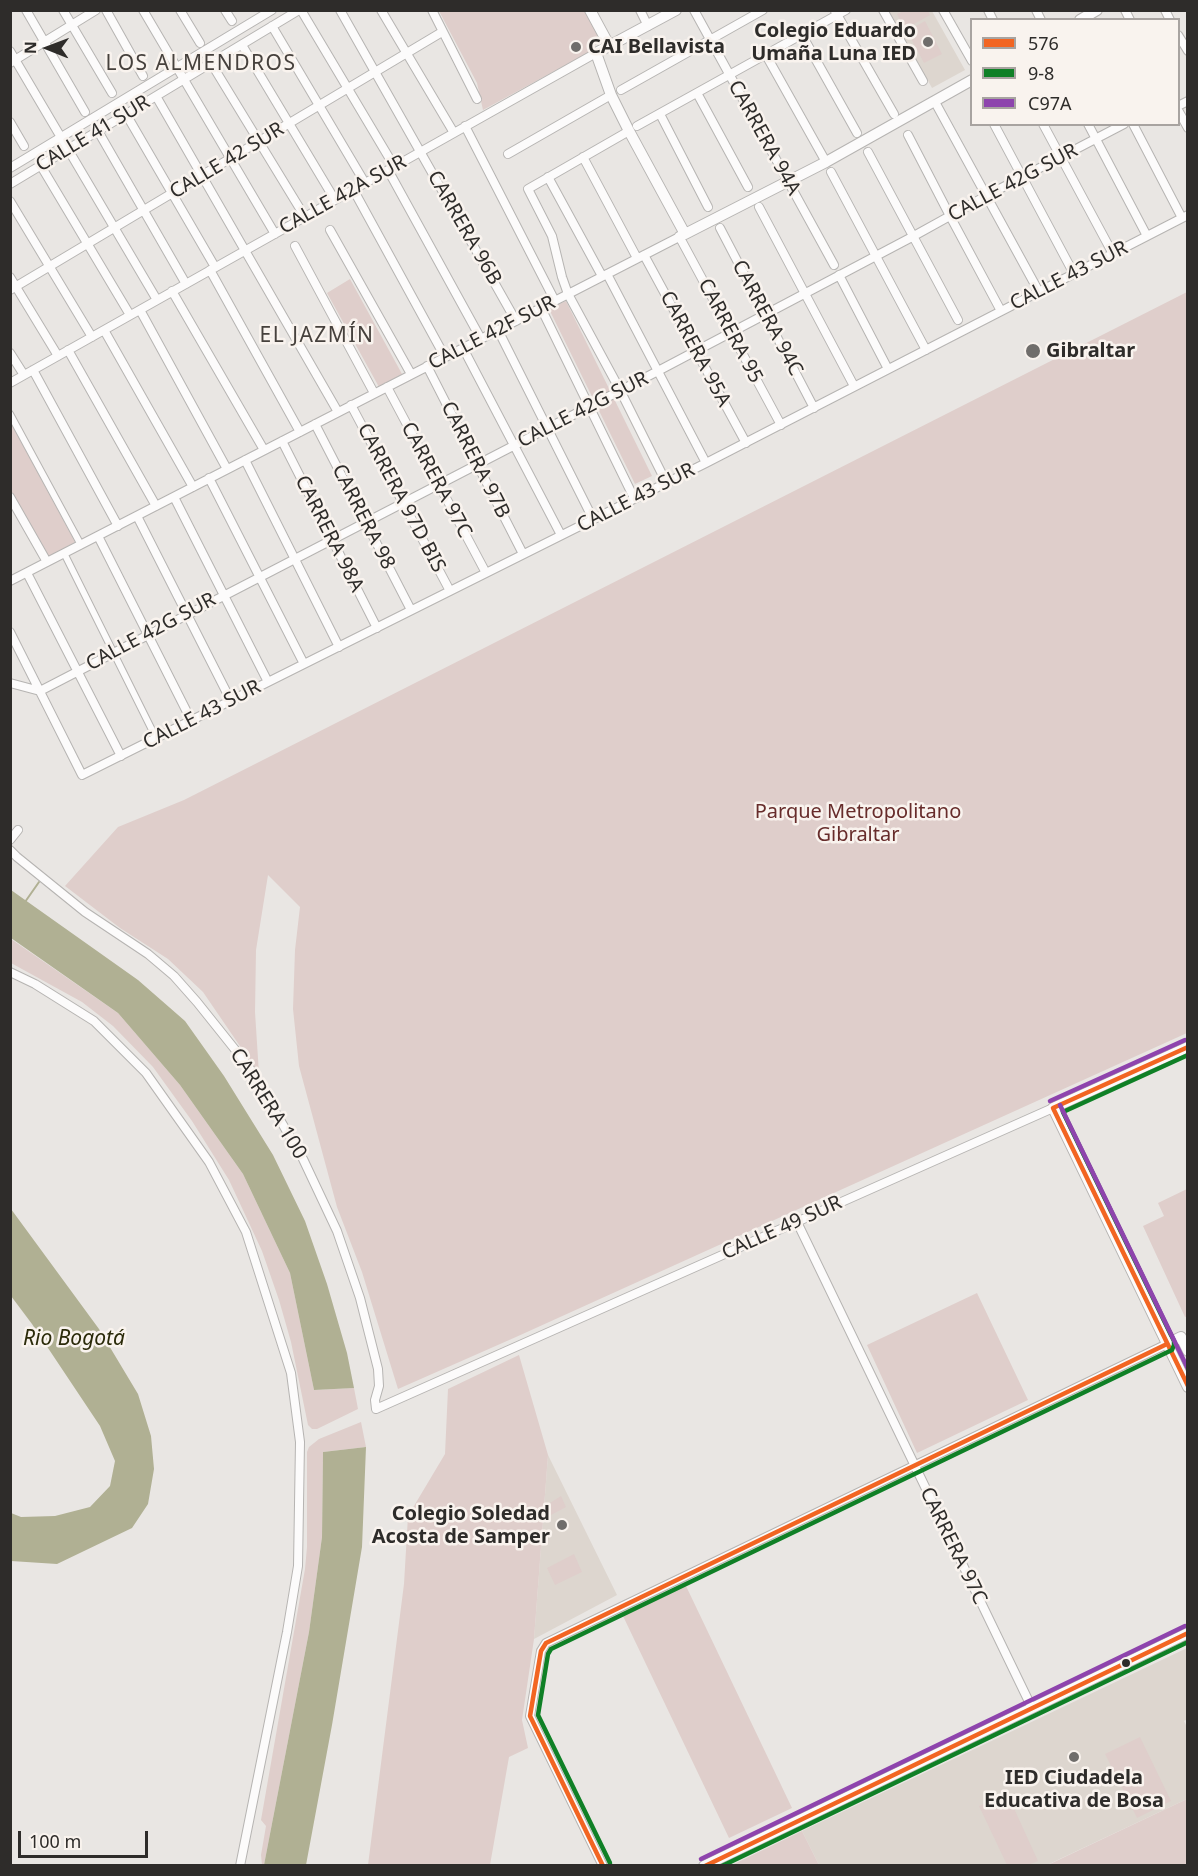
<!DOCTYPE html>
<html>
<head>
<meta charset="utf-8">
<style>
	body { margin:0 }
	#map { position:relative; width:1198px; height:1876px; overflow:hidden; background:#e9e6e3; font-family:"Noto Sans",sans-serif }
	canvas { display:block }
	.frame { position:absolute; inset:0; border:12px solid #2e2c2a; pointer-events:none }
	.legend { position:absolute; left:970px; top:18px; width:210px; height:108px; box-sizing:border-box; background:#f9f3ee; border:2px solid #a8a3a0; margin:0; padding:8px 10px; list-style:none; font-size:18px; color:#2e2c2a }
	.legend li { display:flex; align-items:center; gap:12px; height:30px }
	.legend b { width:30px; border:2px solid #a8a3a0 }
	.north { position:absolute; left:18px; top:18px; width:60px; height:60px; -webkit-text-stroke:4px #f9f3ee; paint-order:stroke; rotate:271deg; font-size:16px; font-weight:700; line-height:24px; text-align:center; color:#2e2c2a }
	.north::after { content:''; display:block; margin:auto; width:21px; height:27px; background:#2e2c2a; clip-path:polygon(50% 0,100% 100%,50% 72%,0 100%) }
	.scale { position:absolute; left:18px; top:1831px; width:130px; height:27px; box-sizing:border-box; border:3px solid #2e2c2a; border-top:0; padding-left:8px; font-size:18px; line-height:21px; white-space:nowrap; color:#2e2c2a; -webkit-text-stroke:4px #f9f3ee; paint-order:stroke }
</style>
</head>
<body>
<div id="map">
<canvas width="1198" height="1876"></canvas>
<div class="frame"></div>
<ul class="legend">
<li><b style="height:8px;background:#f26522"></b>576</li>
<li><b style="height:8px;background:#0f8026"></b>9-8</li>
<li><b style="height:8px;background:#8e44ad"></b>C97A</li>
</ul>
<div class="north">N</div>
<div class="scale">100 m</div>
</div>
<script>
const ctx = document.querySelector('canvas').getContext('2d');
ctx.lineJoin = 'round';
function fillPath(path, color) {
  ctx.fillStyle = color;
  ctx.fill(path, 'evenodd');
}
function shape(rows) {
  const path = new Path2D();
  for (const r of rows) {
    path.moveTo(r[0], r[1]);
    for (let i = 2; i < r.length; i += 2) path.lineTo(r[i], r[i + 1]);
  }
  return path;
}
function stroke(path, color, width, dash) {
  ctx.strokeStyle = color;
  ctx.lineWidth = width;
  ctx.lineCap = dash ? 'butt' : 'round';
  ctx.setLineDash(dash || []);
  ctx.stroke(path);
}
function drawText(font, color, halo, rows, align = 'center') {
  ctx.font = font + ' "Noto Sans",sans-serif';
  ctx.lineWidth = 5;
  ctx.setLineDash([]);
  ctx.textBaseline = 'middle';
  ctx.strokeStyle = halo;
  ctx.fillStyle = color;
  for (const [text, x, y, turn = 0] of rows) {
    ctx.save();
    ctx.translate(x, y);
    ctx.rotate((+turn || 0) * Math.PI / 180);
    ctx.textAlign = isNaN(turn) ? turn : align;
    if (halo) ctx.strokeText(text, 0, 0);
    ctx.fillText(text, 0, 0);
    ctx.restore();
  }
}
fillPath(shape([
	[889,11,932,11,965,70,932,88],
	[548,1455,617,1595,534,1639],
	[1187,1648,1188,1719,1184,1721,1188,1729,1187,1799,1047,1865,819,1865,802,1831]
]), '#ddd6cf');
fillPath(shape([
	[439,11,586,11,597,34,597,41,593,50,483,110,477,83],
	[928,11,930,15,905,29,897,14,904,11],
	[925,21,942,54,924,63,907,31],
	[350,279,402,374,379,387,327,293],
	[1187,292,1187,1033,516,1337,398,1389,362,1272,337,1207,299,1066,293,1009,295,950,300,907,268,875,256,950,255,1012,259,1074,203,992,168,959,120,928,65,886,118,827,184,800],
	[566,301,652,476,635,484,549,309],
	[11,423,75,542,47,558,11,492],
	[11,939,118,1013,180,1085,243,1174,290,1273,314,1390,354,1388,358,1409,317,1429,312,1429,308,1425,291,1342,279,1300,262,1251,229,1180,192,1121,153,1067,113,1026,82,1002,11,963],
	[1187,1189,1188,1316,1185,1317,1143,1226,1164,1216,1158,1203],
	[977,1293,1028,1400,917,1453,867,1345],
	[519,1355,548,1455,534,1639,522,1720,528,1748,509,1757,490,1865,368,1865,404,1584,408,1516,445,1454,448,1389],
	[361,1422,366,1447,323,1452,322,1537,309,1632,264,1865,262,1865,261,1855,266,1826,261,1820,305,1569,307,1547,307,1452,309,1447,319,1439],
	[561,1496,566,1507,549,1516,550,1503],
	[574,1554,582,1572,555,1585,547,1568],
	[686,1586,792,1808,729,1838,623,1616],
	[1140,1737,1171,1801,1137,1818,1105,1754],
	[1007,1793,1038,1861,1028,1865,1007,1865,979,1806],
	[1187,1799,1187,1865,1047,1865,1052,1863],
	[802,1831,819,1865,732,1865]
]), '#dfcecb');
fillPath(shape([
	[11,890,138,980,185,1021,224,1076,273,1155,305,1221,327,1284,347,1353,354,1388,314,1390,290,1273,243,1174,180,1085,118,1013,11,938],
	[11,1209,99,1329,138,1394,151,1436,154,1469,148,1504,132,1528,57,1564,11,1561,11,1513,21,1517,55,1516,90,1507,110,1486,115,1461,100,1426,32,1324,11,1296],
	[366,1447,362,1547,332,1725,306,1865,264,1865,309,1632,322,1537,323,1452]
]), '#b0b093');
stroke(shape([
	[25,902,39,882]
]), '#b0b093', 2);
const pedestrian = shape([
	[10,414,81,545],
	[64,553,156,738]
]);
const minor = shape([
	[26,10,85,112],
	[63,10,112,93],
	[106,10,143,76],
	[143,10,275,234],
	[180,10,200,43],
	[225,10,232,21],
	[301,10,394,166],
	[340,10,516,321],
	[381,10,454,133],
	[432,10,477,99],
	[640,10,648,26],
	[694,10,834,265],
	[883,10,923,81],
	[943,10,972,61],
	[988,10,993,20],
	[1036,10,1041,20],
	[1125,10,1130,20],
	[1165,10,1170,20],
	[835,11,894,114],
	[272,26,365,183],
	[802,35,857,133],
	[1178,35,1188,51],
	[242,45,335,200],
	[10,51,157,300],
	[766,55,826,162],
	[10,63,96,10],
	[211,63,305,217],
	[621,90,763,10],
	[697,93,748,187],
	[156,96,338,412],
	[935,102,1039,292],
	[1178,106,1188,101],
	[1178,110,1188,128],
	[126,114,215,267],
	[660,114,708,207],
	[10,122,24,146],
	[994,124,1074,274],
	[1043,124,1113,254],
	[1088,124,1147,236],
	[1133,124,1182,218],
	[465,126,555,301],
	[637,126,846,10],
	[98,131,186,284],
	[629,131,528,189,552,236,562,277,568,294,620,390,666,482],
	[908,135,950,216,1001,311],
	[868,152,958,320],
	[508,154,611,95],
	[583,157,637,258],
	[41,166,130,315],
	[10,168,272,10],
	[388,170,481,339],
	[831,172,926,350],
	[548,177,602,276],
	[10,184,299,10],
	[353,189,445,357],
	[10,201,92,337],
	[759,207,854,386],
	[720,228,814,408],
	[330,230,411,374],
	[679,236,781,425],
	[295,246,374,393],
	[644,255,746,443],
	[210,270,300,432],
	[607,274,706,463],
	[839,275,888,369],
	[10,277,58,356],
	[10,290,442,32],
	[172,291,264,450],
	[541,308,634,498],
	[140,310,227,469],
	[104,330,193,487],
	[498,330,593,519],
	[463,348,561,535],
	[68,350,156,506],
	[10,353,24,375],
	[427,366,523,554],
	[33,370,118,526],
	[10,383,596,53],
	[387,387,486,573],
	[351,405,450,591],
	[315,424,411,610],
	[282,441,377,628],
	[245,460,339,647],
	[209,478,304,664],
	[10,497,47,562],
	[174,497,268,682],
	[137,516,231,701],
	[98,536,191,720],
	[27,573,121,756],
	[10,581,685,234],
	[10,632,82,775,706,463,1188,215],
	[10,683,40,691,658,371,912,237,986,196,1124,124],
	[10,840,18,830],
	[10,850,17,857,85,912,148,954,174,976,197,1002,249,1067,303,1159,337,1231,360,1298,378,1369,379,1386,375,1400,376,1409,1053,1108],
	[10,972,35,984,94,1021,146,1073,209,1162,246,1232,291,1373,300,1442,298,1566,287,1632,240,1866],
	[797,1222,1032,1708],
	[603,1866,530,1716,541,1651,546,1643,1167,1344]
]);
const tertiary = shape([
	[590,10,610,47],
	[676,10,596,53,611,95,629,131,685,234,826,162,972,80],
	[1080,20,1097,10],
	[1188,1047,1053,1108,1188,1387],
	[1167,1344,1181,1337,1188,1351],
	[704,1866,1188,1633]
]);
stroke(pedestrian, '#b6b4b2', 8);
stroke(minor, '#b6b4b2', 10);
stroke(tertiary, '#b6b4b2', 12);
stroke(pedestrian, '#fcfbfb', 6);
stroke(minor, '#fcfbfb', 8);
stroke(tertiary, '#fcfbfb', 10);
stroke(shape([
	[1053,1108,1188,1386],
	[1053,1108,1188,1047],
	[603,1866,530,1716,541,1651,546,1643,1167,1344],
	[705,1866,1188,1633]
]), '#f26522', 4.5);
stroke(shape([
	[610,1863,538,1715,548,1654,551,1649,1172,1350,1174,1345,1174,1341,1063,1112,1188,1055],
	[722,1866,1188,1642]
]), '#0f8026', 4.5);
stroke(shape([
	[1050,1101,1185,1040],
	[1060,1105,1188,1369],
	[701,1859,1185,1626]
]), '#8e44ad', 4.5);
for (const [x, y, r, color] of [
	[928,42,6,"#6f6d6b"],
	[576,47,6,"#6f6d6b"],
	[1033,351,8,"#6f6d6b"],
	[562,1525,6,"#6f6d6b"],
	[1126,1663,5,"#2e2c2a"],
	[1074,1757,6,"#6f6d6b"]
]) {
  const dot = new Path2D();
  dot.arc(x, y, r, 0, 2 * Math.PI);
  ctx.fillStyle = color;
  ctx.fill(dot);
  stroke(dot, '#f9f3ee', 2);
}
drawText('bold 20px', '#2e2c2a', '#f9f3ee', [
	["Colegio Eduardo",916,31],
	["Umaña Luna IED",916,54],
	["CAI Bellavista",588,47,"left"],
	["Gibraltar",1046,351,"left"],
	["Colegio Soledad",550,1514],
	["Acosta de Samper",550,1537],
	["IED Ciudadela",1074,1778,"center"],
	["Educativa de Bosa",1074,1801,"center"]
], 'right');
drawText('20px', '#2e2c2a', '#f9f3ee', [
	["CALLE 41 SUR",93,134,-31],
	["CARRERA 94A",764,138,61],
	["CALLE 42 SUR",227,161,-31],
	["CALLE 42G SUR",1013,183,-28],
	["CALLE 42A SUR",343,195,-29],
	["CARRERA 96B",464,228,60],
	["CALLE 43 SUR",1069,276,-27],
	["CARRERA 94C",767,318,62],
	["CARRERA 95",730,331,62],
	["CALLE 42F SUR",492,333,-27],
	["CARRERA 95A",695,349,62],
	["CALLE 42G SUR",583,410,-27],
	["CARRERA 97B",475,460,63],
	["CARRERA 97C",436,480,62],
	["CARRERA 97D BIS",401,498,62],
	["CALLE 43 SUR",636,498,-27],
	["CARRERA 98",363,517,63],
	["CARRERA 98A",329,534,63],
	["CALLE 42G SUR",151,632,-28],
	["CALLE 43 SUR",202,715,-27],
	["CARRERA 100",268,1104,58],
	["CALLE 49 SUR",782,1228,-24],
	["CARRERA 97C",953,1546,64]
]);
drawText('20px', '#672c2b', '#f9f3ee', [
	["Parque Metropolitano",858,812],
	["Gibraltar",858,835]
]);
ctx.letterSpacing = '1.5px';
drawText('21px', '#46413d', '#f9f3ee', [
	["LOS ALMENDROS",201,64],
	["EL JAZMÍN",317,336]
]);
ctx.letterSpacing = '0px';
drawText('italic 21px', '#2b2b0a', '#f9f3ee', [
	["Rio Bogotá",74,1339]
]);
</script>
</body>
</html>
